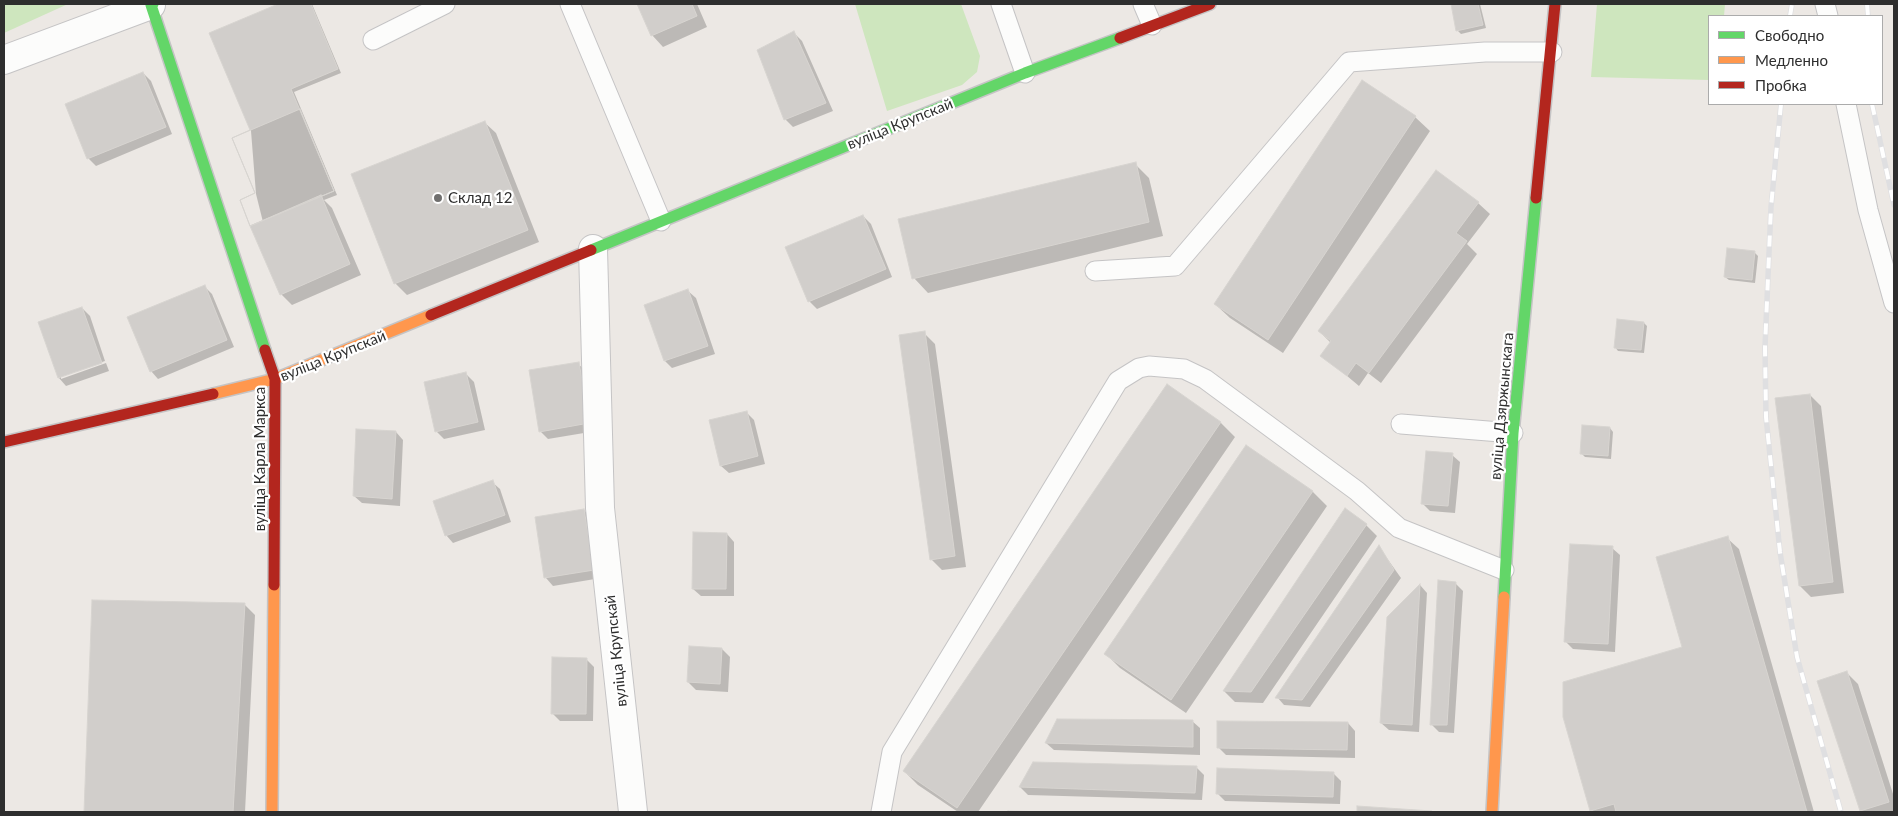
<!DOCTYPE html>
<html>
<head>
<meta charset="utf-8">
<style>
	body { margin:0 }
	#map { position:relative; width:1898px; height:816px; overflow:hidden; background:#ece8e4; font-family:Lato,sans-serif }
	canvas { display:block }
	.frame { position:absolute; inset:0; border:5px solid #2e2e2e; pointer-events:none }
	.legend { position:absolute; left:1708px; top:15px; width:175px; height:90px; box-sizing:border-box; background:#fff; border:1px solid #ababab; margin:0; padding:6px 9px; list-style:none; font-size:15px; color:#2e2e2e }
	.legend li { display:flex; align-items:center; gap:10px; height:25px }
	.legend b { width:25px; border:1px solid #ababab }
</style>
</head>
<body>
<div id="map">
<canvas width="1898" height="816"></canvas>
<div class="frame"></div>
<ul class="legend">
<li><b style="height:6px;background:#63d668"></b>Свободно</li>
<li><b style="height:6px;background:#ff974d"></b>Медленно</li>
<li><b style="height:6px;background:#b3261e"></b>Пробка</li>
</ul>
</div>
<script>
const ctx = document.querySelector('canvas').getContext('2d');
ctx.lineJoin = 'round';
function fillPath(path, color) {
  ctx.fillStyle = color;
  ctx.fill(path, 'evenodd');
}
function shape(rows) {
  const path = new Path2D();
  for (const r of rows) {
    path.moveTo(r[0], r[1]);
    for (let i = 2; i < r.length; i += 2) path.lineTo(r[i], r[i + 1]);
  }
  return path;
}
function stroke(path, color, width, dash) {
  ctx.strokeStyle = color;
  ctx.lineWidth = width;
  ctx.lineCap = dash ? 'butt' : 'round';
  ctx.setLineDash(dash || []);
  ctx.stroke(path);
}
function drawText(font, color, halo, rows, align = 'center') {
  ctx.font = font + ' Lato,sans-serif';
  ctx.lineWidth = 4.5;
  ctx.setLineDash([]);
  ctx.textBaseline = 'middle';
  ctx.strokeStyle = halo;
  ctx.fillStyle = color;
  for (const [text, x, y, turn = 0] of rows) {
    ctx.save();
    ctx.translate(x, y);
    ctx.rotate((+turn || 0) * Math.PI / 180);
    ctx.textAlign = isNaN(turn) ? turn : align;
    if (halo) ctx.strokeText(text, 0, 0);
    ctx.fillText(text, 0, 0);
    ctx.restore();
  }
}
fillPath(shape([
	[4,4,68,4,4,33],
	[855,4,961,4,980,56,977,72,962,85,887,111],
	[1597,4,1725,4,1724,16,1709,16,1709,80,1591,77]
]), '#cee6be');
fillPath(shape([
	[281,4,312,4,341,73,294,92,337,195,324,200,332,208,361,275,292,305,281,294,256,194,251,131,210,34],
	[638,4,697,4,707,27,663,47,652,35],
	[1452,4,1480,4,1486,28,1461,34,1457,30],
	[794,33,802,41,833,111,793,127,785,119],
	[143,73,151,81,172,134,96,166,88,158],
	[1362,82,1415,117,1430,131,1283,353,1230,318,1215,304],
	[484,122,496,133,539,242,407,295,395,283,352,175],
	[1135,164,1149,178,1163,236,928,293,914,278],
	[1436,172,1478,203,1490,214,1467,244,1477,254,1381,383,1368,373,1359,386,1322,355,1331,343,1319,331],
	[863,216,871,224,892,277,817,309,809,301],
	[1754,252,1758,256,1755,283,1729,280,1725,277],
	[205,287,212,294,234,347,158,379,151,371],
	[688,291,696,298,715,354,672,368,665,361],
	[82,308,90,316,105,361,61,376,61,379,106,363,109,371,66,386,59,378,40,323],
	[1644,323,1647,326,1644,353,1618,351,1615,347],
	[924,333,935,344,966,567,942,570,931,559],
	[578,364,586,371,596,431,548,439,540,431],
	[466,374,474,382,485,430,444,439,436,431],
	[1167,386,1221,423,1235,437,978,812,958,812,918,785,904,771],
	[1810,395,1821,406,1844,593,1811,597,1800,586],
	[746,412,754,420,765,464,729,473,721,466,710,421],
	[1610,428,1613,432,1611,459,1585,457,1581,453],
	[396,432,403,440,400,506,362,503,354,496],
	[1246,447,1313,492,1327,506,1186,713,1120,668,1106,654],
	[1452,455,1460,462,1455,513,1430,511,1422,503],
	[492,482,500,489,511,522,453,543,446,535],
	[584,510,592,518,601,578,553,586,546,578,536,518],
	[1366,525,1377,536,1263,703,1235,702,1224,691],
	[727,534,734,542,734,596,701,596,693,589],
	[1727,538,1739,549,1814,812,1594,812,1592,810,1683,648],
	[1379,547,1401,578,1310,707,1284,705,1277,697],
	[1612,548,1620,555,1615,652,1573,649,1566,642],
	[1455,583,1463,591,1454,733,1439,732,1431,724],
	[1420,585,1427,593,1419,732,1389,730,1381,723],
	[93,601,244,604,255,615,245,812,85,812],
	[722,649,730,657,728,692,696,690,688,682],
	[586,659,594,667,593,721,560,721,552,713],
	[1847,673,1858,684,1894,797,1894,812,1861,811],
	[1192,721,1200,728,1200,755,1054,750,1046,743],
	[1348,723,1355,731,1355,758,1226,755,1218,747],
	[1034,764,1196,767,1204,775,1202,800,1028,795,1020,787],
	[1333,773,1341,781,1340,804,1225,801,1217,793],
	[1358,808,1432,812,1358,812]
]), '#0003');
const building = shape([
	[278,4,311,4,338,69,291,89,334,191,250,226,240,200,255,193,232,138,250,130,209,33,278,4],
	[637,4,692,4,697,16,651,36,637,4],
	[1451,4,1478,4,1483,25,1456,31,1451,4],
	[794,31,826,103,784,120,757,50,794,31],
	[143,72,166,127,87,159,65,104,143,72],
	[1362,80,1416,116,1268,340,1214,304,1362,80],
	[300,109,334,191,250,226,240,200,255,193,232,138,300,109],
	[485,121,528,230,394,284,351,174,485,121],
	[1136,162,1149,222,912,279,898,219,1136,162],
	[1436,170,1479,202,1456,233,1467,241,1369,373,1356,363,1347,376,1320,356,1331,341,1318,331,1436,170],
	[321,195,350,264,280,295,250,226,321,195],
	[863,215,886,269,808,302,785,247,863,215],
	[1727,248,1755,251,1752,280,1724,277,1727,248],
	[205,285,227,340,150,372,127,317,205,285],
	[688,289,708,346,664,361,644,305,688,289],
	[82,307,102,363,58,378,38,322,82,307],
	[1617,319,1644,322,1641,350,1614,348,1617,319],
	[925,331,955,556,930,560,899,335,925,331],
	[579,362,589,423,539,432,529,370,579,362],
	[466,372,478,422,435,432,424,382,466,372],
	[1167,384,1221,422,957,808,903,771,1167,384],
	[1810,394,1833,582,1799,586,1775,398,1810,394],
	[747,411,758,456,720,466,709,420,747,411],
	[1582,425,1610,427,1608,456,1580,454,1582,425],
	[356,429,396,431,392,499,353,496,356,429],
	[1246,445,1313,491,1171,700,1104,654,1246,445],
	[1426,451,1453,453,1448,506,1421,504,1426,451],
	[493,480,505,515,445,536,433,501,493,480],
	[1345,508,1367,524,1251,692,1223,691,1345,508],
	[584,509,594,570,544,578,535,517,584,509],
	[693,532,727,533,726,589,692,589,693,532],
	[1728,536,1807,812,1616,812,1614,804,1590,811,1563,717,1563,682,1682,647,1656,557,1728,536],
	[1570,544,1613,546,1608,644,1564,642,1570,544],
	[1379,545,1394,570,1302,700,1275,698,1379,545],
	[1438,580,1456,582,1447,725,1430,725,1438,580],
	[1420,584,1412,725,1380,723,1387,617,1420,584],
	[92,600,245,603,233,812,84,812,92,600],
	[689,646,722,648,720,684,687,682,689,646],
	[552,657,587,658,586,714,551,714,552,657],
	[1847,671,1889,802,1860,811,1817,681,1847,671],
	[1057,719,1193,720,1193,747,1045,743,1057,719],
	[1217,721,1348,722,1347,750,1217,748,1217,721],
	[1033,762,1197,766,1195,793,1019,787,1033,762],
	[1217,768,1334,772,1333,797,1216,794,1217,768],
	[1357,806,1432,811,1432,812,1357,812,1357,806],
	[1008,811,1054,812,1006,812,1008,811]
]);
fillPath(building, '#d1cecb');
stroke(building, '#d7d4d0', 1);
const lane = shape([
	[570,4,661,221],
	[1001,4,1025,73],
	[1143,4,1152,25],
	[1825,4,1828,16],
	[373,40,445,4],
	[1846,104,1868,210,1894,303],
	[1095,271,1175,266,1349,62,1485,52,1552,52],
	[1401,424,1513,433],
	[881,812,892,752,1118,381,1139,368,1149,366,1184,369,1205,379,1357,491,1399,528,1504,570]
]);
const street = shape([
	[4,60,151,5],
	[593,249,600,508,633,812]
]);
const fast = shape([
	[153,4,151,5,265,350],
	[591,250,1025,73,1120,38],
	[1504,597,1513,433,1536,198]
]);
const slow = shape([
	[213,394,275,379,431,315],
	[272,812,274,585],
	[1492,812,1504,597]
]);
const jam = shape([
	[1120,38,1210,4],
	[1536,198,1555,4],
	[431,315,591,250],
	[265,350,275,379,274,585],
	[4,442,213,394]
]);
stroke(lane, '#c5c4c5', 21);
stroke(street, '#c5c4c5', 30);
stroke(fast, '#c5c4c5', 14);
stroke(slow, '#c5c4c5', 14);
stroke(jam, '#c5c4c5', 14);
stroke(lane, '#fcfcfb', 19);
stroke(street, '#fcfcfb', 28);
stroke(fast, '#63d668', 11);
stroke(slow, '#ff974d', 11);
stroke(jam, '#b3261e', 11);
const rail = shape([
	[1867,4,1868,16],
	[1790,16,1792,4],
	[1781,104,1771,207,1765,347,1766,417,1780,552,1797,657,1841,812],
	[1872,104,1894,205]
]);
stroke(rail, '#dfdfe1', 5.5);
stroke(rail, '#fff', 4, [11]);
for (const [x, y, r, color] of [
	[438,198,5,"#706f6e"]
]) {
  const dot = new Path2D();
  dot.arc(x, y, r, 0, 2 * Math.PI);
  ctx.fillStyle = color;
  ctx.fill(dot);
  stroke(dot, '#fff', 2);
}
drawText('15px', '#2e2e2e', '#fff', [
	["вуліца Крупскай",900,124,-22],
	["вуліца Крупскай",333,356,-22],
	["вуліца Дзяржынскага",1502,406,-85],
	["вуліца Карла Маркса",260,459,-90],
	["вуліца Крупскай",616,651,-96]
]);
drawText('15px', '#2e2e2e', '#fff', [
	["Склад 12",448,198]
], 'left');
</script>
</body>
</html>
